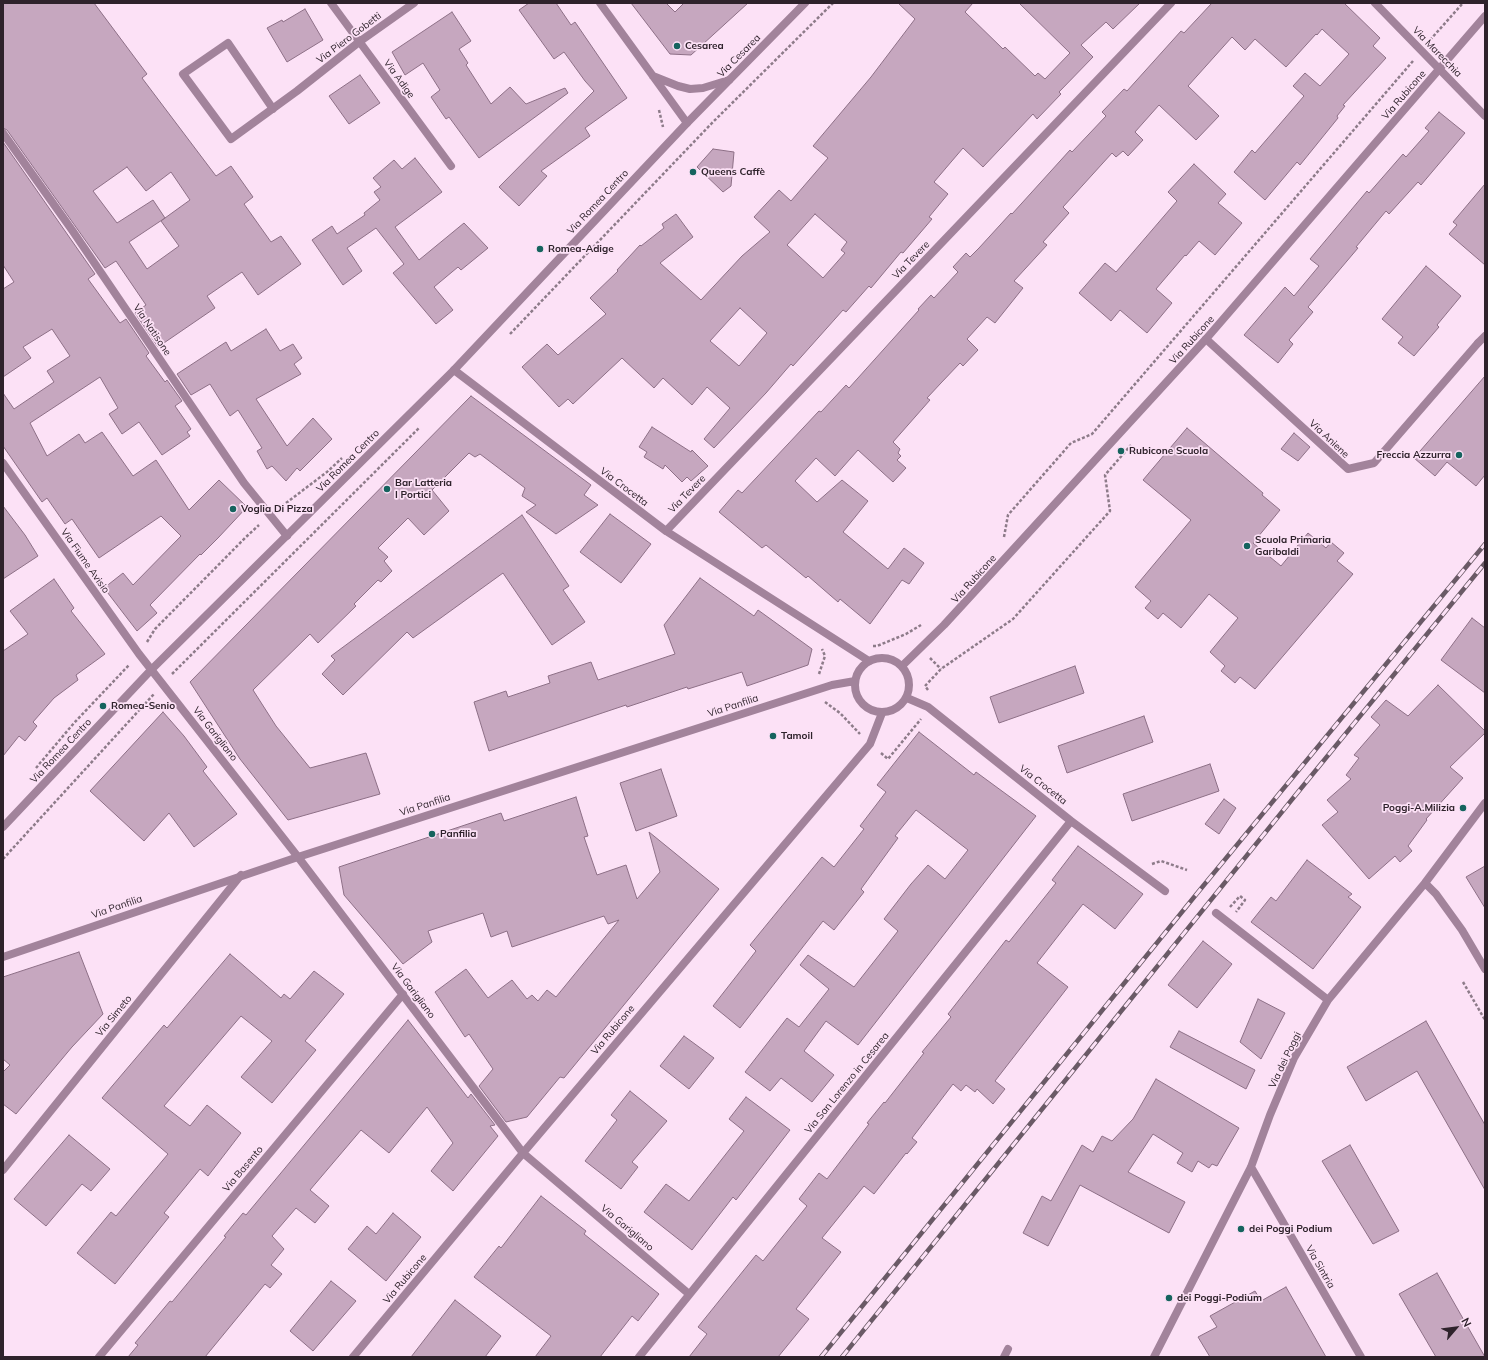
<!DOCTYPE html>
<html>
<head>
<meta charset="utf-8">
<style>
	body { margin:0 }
	#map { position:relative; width:1488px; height:1360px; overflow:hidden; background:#fce1f6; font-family:Mulish,sans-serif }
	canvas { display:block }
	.frame { position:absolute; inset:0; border:4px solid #2e222b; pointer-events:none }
	.north { position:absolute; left:1436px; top:1308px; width:40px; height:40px; -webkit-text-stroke:3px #fce1f6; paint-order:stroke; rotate:62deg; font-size:11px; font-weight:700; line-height:16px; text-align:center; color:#2e222b }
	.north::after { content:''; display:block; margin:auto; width:14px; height:18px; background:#2e222b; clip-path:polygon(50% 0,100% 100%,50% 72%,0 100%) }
</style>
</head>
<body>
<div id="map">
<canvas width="1488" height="1360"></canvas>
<div class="frame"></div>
<div class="north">N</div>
</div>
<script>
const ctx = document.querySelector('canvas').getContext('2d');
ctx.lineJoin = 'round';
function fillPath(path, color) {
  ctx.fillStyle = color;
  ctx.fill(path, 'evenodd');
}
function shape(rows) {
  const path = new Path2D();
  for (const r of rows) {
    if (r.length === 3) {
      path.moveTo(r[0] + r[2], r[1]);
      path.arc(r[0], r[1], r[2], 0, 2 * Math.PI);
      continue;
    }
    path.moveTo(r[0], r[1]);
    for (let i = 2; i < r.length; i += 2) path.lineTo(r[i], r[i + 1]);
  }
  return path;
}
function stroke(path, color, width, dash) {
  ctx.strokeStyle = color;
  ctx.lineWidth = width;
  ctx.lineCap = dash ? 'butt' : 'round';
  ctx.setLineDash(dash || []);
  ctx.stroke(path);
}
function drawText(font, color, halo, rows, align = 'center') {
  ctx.font = font + ' Mulish,sans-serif';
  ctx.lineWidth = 3.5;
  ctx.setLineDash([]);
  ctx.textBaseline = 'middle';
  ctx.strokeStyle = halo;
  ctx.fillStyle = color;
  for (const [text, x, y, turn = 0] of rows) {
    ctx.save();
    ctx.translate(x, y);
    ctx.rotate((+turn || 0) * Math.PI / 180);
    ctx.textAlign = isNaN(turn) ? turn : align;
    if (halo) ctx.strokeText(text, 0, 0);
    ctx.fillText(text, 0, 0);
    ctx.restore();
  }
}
const building = shape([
	[3,3,94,3,147,74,142,78,216,176,231,166,253,197,244,204,271,242,281,236,301,264,258,295,242,272,207,296,215,308,158,347,135,313,146,305,116,261,105,268,7,130,3,128,3,3],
	[127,167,146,191,171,172,190,200,165,218,153,200,117,223,93,191,127,167],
	[165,218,161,221,179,246,147,269,129,242,165,218],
	[529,3,556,3,571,25,575,22,627,98,585,128,590,136,541,171,547,176,519,206,499,187,594,91,585,81,564,52,554,59,519,10,529,3],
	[631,3,666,3,675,12,684,3,748,3,691,55,670,54,631,3],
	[898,3,973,3,965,12,1003,49,1005,47,1035,76,1038,73,1045,79,1070,53,1019,3,1140,3,1113,29,1106,22,1081,45,1093,57,1059,92,1061,94,1037,119,1033,114,983,167,963,148,934,182,948,194,929,217,932,219,903,253,901,252,871,288,869,286,846,312,843,310,793,366,791,364,766,393,714,448,704,439,730,408,707,387,692,405,663,378,654,388,622,358,573,404,568,399,559,407,522,367,547,344,558,355,606,314,590,298,618,271,617,270,640,245,641,246,664,228,662,224,676,214,693,237,660,263,701,300,742,256,770,232,754,217,779,190,791,201,828,158,813,146,871,77,915,19,898,3],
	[815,214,847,242,841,250,845,253,823,278,787,245,815,214],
	[740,308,767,333,739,366,710,341,740,308],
	[1212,3,1344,3,1380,38,1373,46,1386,58,1343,105,1345,106,1337,116,1338,118,1300,165,1297,162,1265,200,1234,172,1252,150,1255,153,1304,96,1293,86,1305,73,1320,86,1349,54,1322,29,1317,35,1316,34,1286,67,1255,39,1245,50,1232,37,1188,86,1219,116,1196,140,1159,105,1135,132,1143,140,1128,156,1123,151,1116,157,1112,153,1063,207,1069,213,1043,242,1047,245,1014,281,1023,288,995,323,987,317,967,339,978,350,963,366,960,363,941,383,927,398,930,400,893,442,900,449,898,453,901,456,897,460,906,468,893,482,858,450,835,476,816,458,795,481,817,502,842,480,868,501,843,532,888,569,904,548,924,563,909,584,902,580,870,624,840,599,838,602,808,576,806,578,766,545,762,548,719,512,738,490,742,493,819,411,821,412,846,385,849,388,919,310,918,309,931,295,934,298,958,272,953,267,966,253,970,257,979,248,1011,213,1012,214,1070,150,1072,152,1106,116,1102,112,1124,89,1127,91,1181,31,1184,33,1212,3],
	[305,9,323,40,287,62,267,28,282,20,283,22,305,9],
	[452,12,471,41,459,49,468,63,466,65,491,104,510,87,526,104,565,88,568,93,479,158,449,117,446,119,431,97,440,90,423,63,405,75,392,52,452,12],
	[360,75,380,103,349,124,329,96,360,75],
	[1439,112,1465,133,1421,185,1418,182,1389,214,1386,211,1356,247,1358,248,1308,307,1313,312,1289,340,1293,344,1278,363,1244,335,1285,287,1294,296,1319,266,1310,259,1367,191,1369,193,1403,154,1406,157,1429,131,1425,128,1439,112],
	[3,142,95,274,88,279,120,323,126,319,149,353,146,356,165,382,167,380,182,401,175,406,191,429,187,432,190,436,162,455,139,422,122,434,109,414,118,408,100,377,30,423,47,456,79,434,85,443,102,432,133,476,156,460,189,510,219,480,247,507,218,538,201,555,200,554,150,605,157,613,137,631,104,588,123,573,133,585,181,536,161,516,99,558,72,519,65,524,47,498,42,502,3,446,3,393,14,409,54,382,47,371,70,356,52,329,23,347,31,358,3,377,3,289,14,282,3,265,3,142],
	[713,149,734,152,731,186,723,192,697,167,713,149],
	[415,158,442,192,395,227,419,260,464,223,488,248,461,270,458,267,434,287,453,310,436,324,393,273,404,264,376,228,347,248,362,271,343,285,312,240,332,226,337,234,365,215,364,213,380,200,374,192,381,187,373,178,394,160,402,169,415,158],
	[1194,164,1226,194,1218,203,1242,223,1215,255,1199,241,1186,256,1185,255,1156,289,1172,303,1147,333,1120,310,1111,321,1079,293,1105,263,1116,272,1177,201,1168,192,1194,164],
	[1485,184,1485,265,1449,234,1457,225,1453,222,1485,184],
	[1426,266,1461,296,1437,325,1439,327,1414,356,1398,343,1403,337,1382,319,1426,266],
	[266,329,280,351,293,344,302,358,294,364,301,374,256,399,287,446,313,418,332,439,300,471,297,468,286,481,272,466,267,469,257,451,262,448,238,410,230,416,210,384,191,395,177,374,226,342,231,351,266,329],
	[1485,376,1485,475,1476,486,1447,462,1435,476,1414,458,1485,376],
	[471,396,591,485,584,495,598,505,556,534,526,512,536,505,522,496,525,488,480,454,475,457,469,453,432,490,449,511,424,535,408,518,378,548,388,557,384,561,392,571,381,582,378,580,354,604,356,606,318,643,310,634,253,690,276,726,310,768,366,753,380,794,288,820,240,759,190,682,471,396],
	[652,427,691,452,692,450,708,466,691,481,687,477,682,482,665,465,663,469,644,457,647,452,639,447,652,427],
	[1187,428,1263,493,1262,495,1280,510,1253,543,1281,566,1308,533,1326,548,1331,542,1344,553,1337,561,1353,574,1255,689,1240,677,1235,683,1221,671,1225,666,1210,652,1238,618,1209,594,1181,628,1163,613,1158,619,1145,608,1151,601,1135,587,1191,520,1143,480,1187,428],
	[1294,433,1310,447,1298,461,1281,449,1294,433],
	[3,506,25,535,38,556,3,579,3,506],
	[610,514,651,544,621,583,580,552,610,514],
	[522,515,569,586,563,590,585,622,552,645,503,573,413,638,407,632,343,695,322,674,335,660,331,656,522,515],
	[700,578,754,616,758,610,812,649,808,665,747,686,742,672,688,689,687,687,627,707,626,705,489,751,474,702,506,691,508,697,550,683,548,676,591,662,598,680,675,654,664,625,700,578],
	[54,579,74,608,71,611,105,654,76,675,78,680,54,698,33,722,37,726,25,741,19,736,3,756,3,651,28,634,10,611,54,579],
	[1472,618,1485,628,1485,693,1441,660,1472,618],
	[1075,666,1084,693,999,723,990,697,1075,666],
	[1438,685,1485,731,1485,733,1450,767,1463,778,1426,819,1427,820,1408,846,1412,851,1400,862,1395,856,1369,879,1322,825,1338,812,1327,800,1351,779,1346,775,1359,758,1354,755,1380,725,1371,717,1386,700,1408,716,1438,685],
	[163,712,184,736,207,767,203,771,237,814,194,847,169,813,144,841,90,791,163,712],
	[1144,716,1153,742,1067,773,1058,746,1144,716],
	[919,732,974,775,976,772,1036,816,858,1045,826,1021,804,1051,834,1075,812,1102,781,1078,770,1091,745,1072,787,1018,799,1027,829,989,800,965,808,955,854,987,898,931,884,919,911,884,928,865,945,879,968,850,916,810,895,836,898,838,861,889,864,892,834,930,823,921,740,1028,713,1006,756,951,750,945,822,857,834,867,864,829,860,826,886,792,877,785,919,732],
	[1210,764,1219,791,1132,821,1123,794,1210,764],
	[661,769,677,816,636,831,620,783,661,769],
	[576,797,588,836,584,837,597,875,626,865,637,899,660,872,649,832,719,889,564,1078,560,1077,527,1117,506,1122,479,1086,493,1069,469,1034,465,1037,435,992,466,969,488,998,512,980,527,999,532,995,538,1001,547,990,556,997,619,920,608,924,604,916,512,947,507,931,491,937,483,913,428,931,432,942,403,964,344,895,339,867,501,813,504,821,576,797],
	[1224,799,1236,808,1219,834,1205,824,1224,799],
	[1078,846,1143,894,1115,929,1083,904,1037,963,1068,987,995,1081,1005,1089,993,1104,977,1089,975,1092,966,1085,961,1091,953,1084,912,1138,917,1142,907,1154,906,1153,874,1194,864,1186,822,1238,841,1252,796,1309,809,1319,778,1357,689,1357,707,1334,698,1327,756,1255,763,1261,807,1206,799,1199,819,1173,827,1179,869,1124,867,1123,884,1102,885,1103,924,1053,922,1052,951,1017,948,1014,1006,940,1009,942,1056,883,1052,880,1078,846],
	[1307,860,1352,894,1348,897,1361,907,1313,969,1251,922,1271,897,1276,901,1307,860],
	[1485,866,1485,908,1466,877,1485,866],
	[1203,941,1232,964,1197,1008,1168,985,1203,941],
	[79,952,103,1014,72,1047,16,1114,3,1104,3,1072,10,1065,3,1059,3,977,79,952],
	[230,954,281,998,284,994,290,999,314,971,344,994,305,1041,316,1050,272,1103,241,1077,272,1041,241,1016,164,1106,190,1126,207,1105,241,1133,208,1176,200,1169,164,1213,169,1217,115,1284,77,1253,111,1212,116,1216,168,1154,102,1098,164,1025,167,1028,230,954],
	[1258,999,1285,1013,1261,1059,1240,1042,1258,999],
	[408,1020,468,1098,471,1094,495,1125,490,1126,498,1136,453,1191,431,1171,453,1143,427,1107,389,1153,361,1130,310,1190,329,1206,315,1223,296,1208,272,1236,284,1249,271,1265,282,1274,270,1288,265,1284,205,1357,128,1357,138,1345,135,1343,170,1301,172,1302,226,1237,224,1236,243,1213,246,1215,408,1020],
	[1426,1021,1485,1125,1485,1190,1417,1071,1366,1101,1347,1067,1426,1021],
	[1179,1031,1255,1070,1246,1089,1170,1047,1179,1031],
	[684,1036,714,1058,689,1089,660,1066,684,1036],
	[1156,1079,1239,1128,1217,1166,1212,1164,1209,1168,1198,1161,1192,1172,1177,1163,1183,1153,1153,1134,1128,1172,1185,1202,1169,1233,1080,1185,1048,1246,1023,1233,1042,1196,1051,1201,1082,1145,1093,1152,1102,1136,1112,1141,1133,1119,1156,1079],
	[630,1091,667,1121,632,1162,638,1167,621,1189,585,1161,617,1120,611,1115,630,1091],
	[746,1097,790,1130,736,1200,733,1197,692,1250,644,1212,666,1184,689,1201,744,1131,729,1119,746,1097],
	[69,1135,110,1169,91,1191,82,1184,46,1226,14,1199,69,1135],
	[1350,1145,1399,1231,1373,1244,1322,1161,1350,1145],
	[541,1196,586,1231,584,1234,659,1294,638,1321,632,1316,600,1357,535,1357,551,1336,474,1277,499,1246,501,1248,541,1196],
	[393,1213,421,1237,386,1281,348,1249,367,1226,376,1234,393,1213],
	[1437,1273,1485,1357,1436,1357,1399,1294,1437,1273],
	[331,1281,356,1301,313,1351,290,1331,331,1281],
	[1286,1287,1326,1357,1210,1357,1198,1337,1217,1327,1210,1316,1255,1291,1261,1301,1286,1287],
	[455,1300,501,1336,485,1357,411,1357,455,1300]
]);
fillPath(building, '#c6a7bf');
stroke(building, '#8d6f86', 1);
stroke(shape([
	[1430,40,1463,3],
	[659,110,663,127],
	[510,334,712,123,833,3],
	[282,506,327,472,342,458],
	[1004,537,1008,515,1071,443,1092,434,1413,61],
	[147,642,155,629,246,537,259,525],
	[873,646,877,646,906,634,921,625],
	[930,658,941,669],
	[172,674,419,428],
	[819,674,825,656,822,649],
	[928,690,925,686,941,669,1013,619,1110,511,1105,475,1131,445],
	[825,702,840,713,860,734],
	[881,753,888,759,921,719],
	[36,768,74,723,129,665],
	[3,859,154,694],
	[1152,864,1161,861,1187,870],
	[1230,907,1240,896,1245,900,1236,912],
	[1463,982,1485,1020]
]), '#8d7b89', 2.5, [3, 2]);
stroke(shape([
	[1206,339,1348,469,1374,463,1478,343]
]), '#a2839b', 8);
stroke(shape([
	[331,3,451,166],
	[600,3,687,123],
	[1375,3,1485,116],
	[653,76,678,86,690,89,703,88,729,80],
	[273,109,228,43,183,74,231,139,297,91,359,42,414,3],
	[3,133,72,230,244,483,287,536],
	[1478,343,1485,336],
	[454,370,666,531,869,661],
	[3,463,139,654,298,857,523,1153,689,1294],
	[666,531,1171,3],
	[907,698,928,707,1071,821,1165,891],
	[1425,883,1436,894,1462,930,1485,969],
	[1216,913,1328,1000],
	[1251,1167,1361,1357],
	[3,1170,241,875],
	[99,1357,403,994],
	[353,1357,523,1153,870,744,882,713],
	[639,1357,1071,821],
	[1004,1357,1008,1349],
	[1154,1357,1251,1167,1270,1115,1294,1058,1328,1000,1425,883,1485,803]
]), '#a2839b', 8);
stroke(shape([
	[882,685,27],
	[902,666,944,625,1206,339,1485,16],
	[3,827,151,670,454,370,687,123,805,3],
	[3,957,298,857,832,685,855,681]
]), '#a2839b', 8);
const rail = shape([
	[821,1357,1199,891,1485,544],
	[842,1357,1294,797,1485,563]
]);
stroke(rail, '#6a5a66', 4.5);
stroke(rail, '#fce1f6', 3, [9]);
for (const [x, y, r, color] of [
	[677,46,4,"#15635e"],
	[693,172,4,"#15635e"],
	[540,249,4,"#15635e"],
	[1121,451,4,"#15635e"],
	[1459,455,4,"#15635e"],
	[387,489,4,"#15635e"],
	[233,509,4,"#15635e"],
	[1247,546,4,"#15635e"],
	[103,706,4,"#15635e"],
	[773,736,4,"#15635e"],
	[1463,808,4,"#15635e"],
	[432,834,4,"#15635e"],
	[1241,1229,4,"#15635e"],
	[1169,1298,4,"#15635e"]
]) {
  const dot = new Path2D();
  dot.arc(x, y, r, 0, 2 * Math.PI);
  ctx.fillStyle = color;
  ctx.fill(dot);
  stroke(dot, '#fce1f6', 1.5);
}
drawText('10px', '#2e222b', '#fce1f6', [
	["Via Piero Gobetti",349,38,-37],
	["Via Marecchia",1437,52,46],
	["Via Cesarea",739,56,-45],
	["Via Adige",399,79,54],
	["Via Rubicone",1404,95,-49],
	["Via Romea Centro",598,202,-47],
	["Via Tevere",911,260,-46],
	["Via Natisone",152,330,56],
	["Via Rubicone",1192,340,-48],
	["Via Aniene",1329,439,43],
	["Via Romea Centro",348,461,-45],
	["Via Crocetta",624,487,37],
	["Via Tevere",687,494,-46],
	["Via Fiume Avisio",85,561,55],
	["Via Rubicone",974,579,-48],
	["Via Panfilia",733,706,-18],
	["Via Garigliano",215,734,52],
	["Via Romea Centro",61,751,-47],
	["Via Crocetta",1043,785,38],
	["Via Panfilia",425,805,-18],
	["Via Panfilia",117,907,-19],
	["Via Garigliano",413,991,53],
	["Via Simeto",114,1016,-51],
	["Via Rubicone",613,1030,-50],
	["Via dei Poggi",1285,1060,-64],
	["Via San Lorenzo in Cesarea",847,1083,-51],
	["Via Basento",243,1169,-50],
	["Via Garigliano",627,1228,40],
	["Via Sintria",1320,1267,60],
	["Via Rubicone",405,1279,-50]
]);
drawText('bold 10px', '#2e222b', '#fce1f6', [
	["Cesarea",685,46],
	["Queens Caffè",701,172],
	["Romea-Adige",548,249],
	["Rubicone Scuola",1129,451],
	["Freccia Azzurra",1451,455,"right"],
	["Bar Latteria",395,483],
	["I Portici",395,495],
	["Voglia Di Pizza",241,509],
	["Scuola Primaria",1255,540],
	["Garibaldi",1255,552],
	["Romea-Senio",111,706],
	["Tamoil",781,736],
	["Poggi-A.Milizia",1455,808,"right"],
	["Panfilia",440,834],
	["dei Poggi Podium",1249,1229],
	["dei Poggi-Podium",1177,1298]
], 'left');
</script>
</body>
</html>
